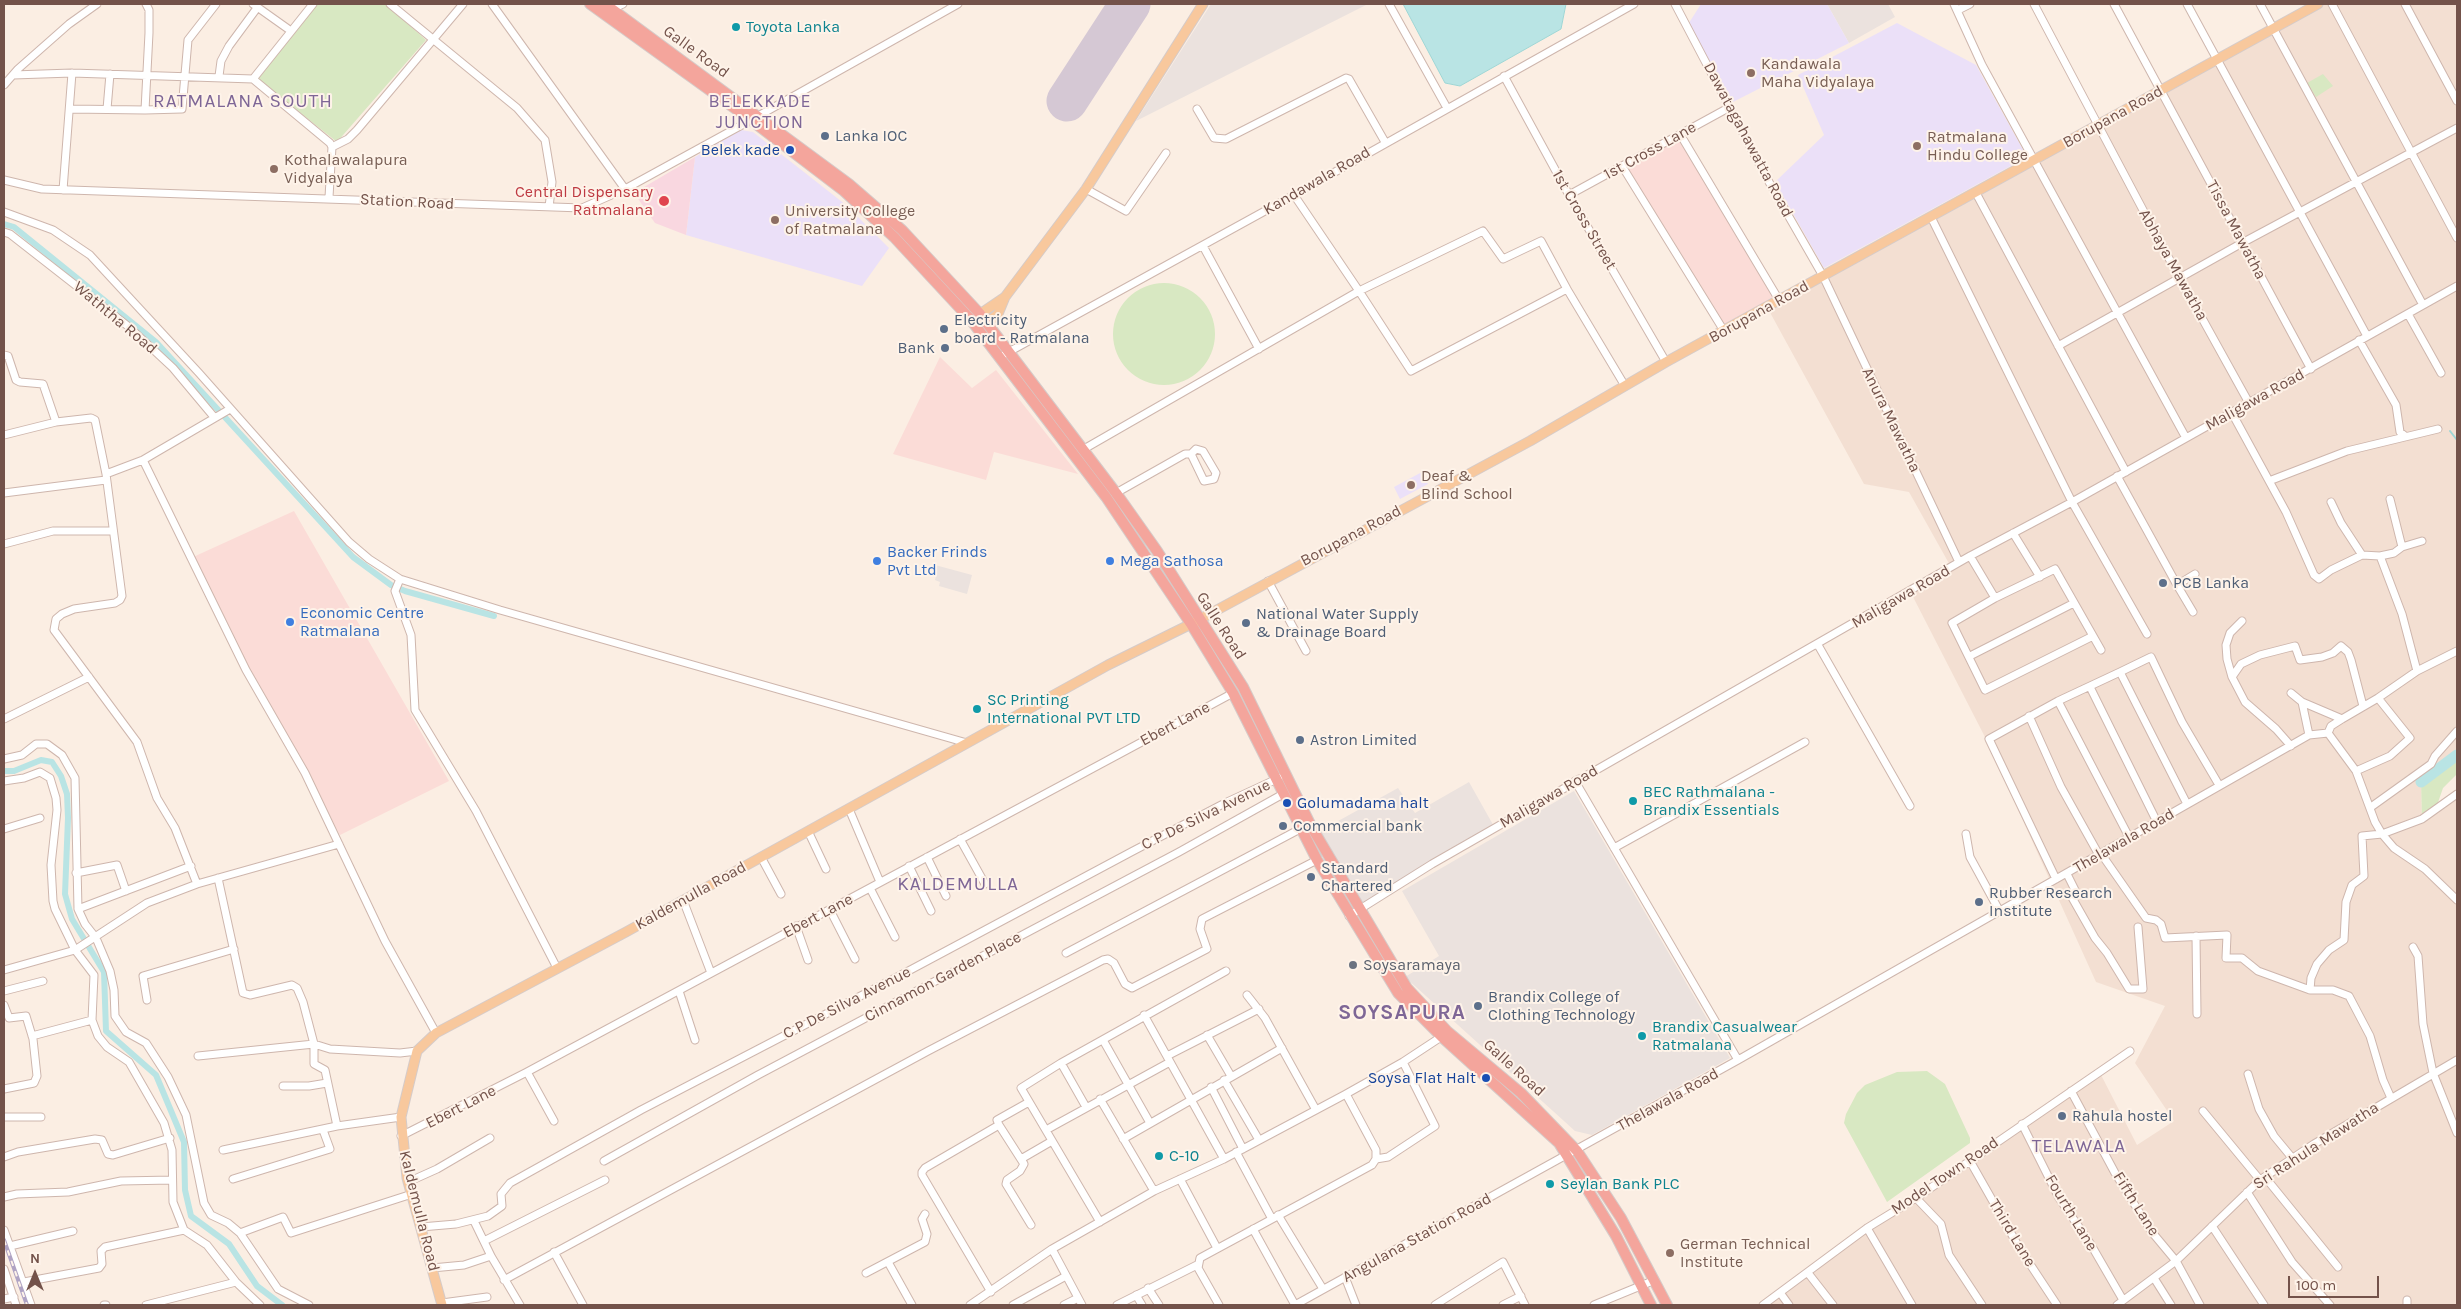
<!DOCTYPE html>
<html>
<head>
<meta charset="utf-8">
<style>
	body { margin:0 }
	#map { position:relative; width:2461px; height:1309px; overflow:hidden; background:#fbeee3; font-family:Karla,sans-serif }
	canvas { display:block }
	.frame { position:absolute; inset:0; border:5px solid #73524a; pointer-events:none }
	.north { position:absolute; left:10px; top:1249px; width:50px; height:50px; -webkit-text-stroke:4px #fef3e9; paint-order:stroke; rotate:0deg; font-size:14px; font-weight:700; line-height:20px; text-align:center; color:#73524a }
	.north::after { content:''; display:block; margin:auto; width:18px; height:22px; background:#73524a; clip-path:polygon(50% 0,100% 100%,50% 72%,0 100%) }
	.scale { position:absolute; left:2288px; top:1276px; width:91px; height:22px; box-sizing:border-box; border:2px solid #73524a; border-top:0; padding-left:6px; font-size:15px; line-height:18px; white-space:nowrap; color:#73524a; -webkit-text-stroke:4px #fef3e9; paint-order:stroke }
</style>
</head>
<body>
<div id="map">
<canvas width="2461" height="1309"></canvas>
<div class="frame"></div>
<div class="north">N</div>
<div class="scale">100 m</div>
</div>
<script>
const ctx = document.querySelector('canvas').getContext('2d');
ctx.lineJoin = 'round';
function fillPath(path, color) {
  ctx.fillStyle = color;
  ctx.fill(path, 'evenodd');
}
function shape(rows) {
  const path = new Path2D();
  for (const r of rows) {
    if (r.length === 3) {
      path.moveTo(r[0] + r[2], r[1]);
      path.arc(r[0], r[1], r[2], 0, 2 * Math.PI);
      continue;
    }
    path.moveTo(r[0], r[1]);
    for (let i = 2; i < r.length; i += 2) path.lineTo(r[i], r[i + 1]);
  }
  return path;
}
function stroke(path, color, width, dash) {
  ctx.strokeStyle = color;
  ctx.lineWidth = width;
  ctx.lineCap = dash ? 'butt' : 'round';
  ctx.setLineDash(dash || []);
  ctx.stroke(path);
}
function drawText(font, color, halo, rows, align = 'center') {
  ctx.font = font + ' Karla,sans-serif';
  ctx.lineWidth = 4;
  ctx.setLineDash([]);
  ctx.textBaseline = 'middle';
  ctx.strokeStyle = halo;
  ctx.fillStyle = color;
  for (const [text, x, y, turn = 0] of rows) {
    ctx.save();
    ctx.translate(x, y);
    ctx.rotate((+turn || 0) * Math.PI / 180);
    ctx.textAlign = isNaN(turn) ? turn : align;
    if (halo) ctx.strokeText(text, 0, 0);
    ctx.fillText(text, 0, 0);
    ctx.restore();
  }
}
fillPath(shape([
	[2321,4,2457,4,2457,754,2421,783,2422,819,2457,789,2457,1305,1763,1305,2099,1071,2137,1145,2174,1121,2135,1063,2165,1006,2096,982,1986,739,1910,591,1951,567,1909,492,1864,484,1767,307]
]), '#f3dfd2');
fillPath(shape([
	[1680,134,1779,300,1724,331,1622,166],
	[940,357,972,388,996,370,1078,474,994,452,986,480,893,454],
	[294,511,449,781,340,835,255,686,191,558]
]), '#fbdcd7');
fillPath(shape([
	[1211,4,1368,4,1136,121],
	[1827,4,1888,4,1895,17,1849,43],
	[935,565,972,575,967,594,939,586,940,582,935,580,937,572,933,568],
	[1469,782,1496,830,1362,905,1320,831,1398,788,1415,813],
	[1574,791,1730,1058,1592,1135,1575,1131,1405,977,1439,956,1402,891]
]), '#ebe2de');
fillPath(shape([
	[1701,4,1827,4,1849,43,1729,104,1687,26],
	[1897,23,1976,65,2027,157,1824,268,1775,182,1824,135,1798,75],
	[741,130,753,132,846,205,889,248,862,286,686,235,695,157],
	[1422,472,1428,484,1400,499,1394,487]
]), '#ebe0f8');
fillPath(shape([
	[695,157,686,235,655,223,634,193]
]), '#f9d7e0');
fillPath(shape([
	[317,4,386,4,426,40,337,142,256,78],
	[2323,74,2333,86,2316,97,2307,83],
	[1164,334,51],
	[2457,755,2457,774,2443,788,2435,811,2422,819,2421,782],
	[1927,1071,1945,1084,1970,1138,1970,1143,1887,1202,1844,1123,1846,1114,1857,1093,1865,1085,1897,1072]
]), '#d8e8c2');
const water = shape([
	[1403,4,1566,4,1561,29,1460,86,1445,83,1403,4]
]);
fillPath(water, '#b9e4e4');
stroke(water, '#9fd6d5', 1);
stroke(shape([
	[2450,431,2457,440]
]), '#9fd6d5', 2);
stroke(shape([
	[4,224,14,227,156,342,353,557,391,585,405,591,494,616],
	[4,771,14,771,41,760,52,762,61,776,67,794,68,818,65,894,72,919,104,972,106,1031,156,1075,184,1142,185,1190,191,1216,229,1244,257,1286,282,1305]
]), '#b9e4e4', 6);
stroke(shape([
	[2421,782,2457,755]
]), '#b9e4e4', 11);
stroke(shape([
	[1067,101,1130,4]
]), '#d5c8d4', 41);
const minor = shape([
	[253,4,291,31],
	[390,4,517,108,545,140,552,182,549,207],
	[492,4,625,189],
	[1389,4,1447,108],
	[1675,4,1765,175,1823,276,1959,562],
	[1954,4,1982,65,2186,438],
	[2034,4,2161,244,2249,403],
	[2114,4,2311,369],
	[2187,4,2367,336],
	[2260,4,2423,305],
	[2332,4,2457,238],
	[2405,4,2457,101],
	[612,9,623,4],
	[1958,10,1970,4],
	[13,75,72,73,253,79,330,143,332,147,329,197],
	[219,76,221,61,229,46,257,8],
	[1504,76,1569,195,1666,362],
	[253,79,313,4],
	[4,85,18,69,69,24,97,4],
	[70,109,145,110,149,33,149,10,146,4],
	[107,109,110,74],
	[1197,109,1214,138,1226,139,1346,78,1349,79,1385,142],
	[145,110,182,109,188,40,216,4],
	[1680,134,1779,300],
	[332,147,348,139,357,130,463,4],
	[1622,166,1724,331],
	[4,180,42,189,582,208,625,189,751,120,958,4],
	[1086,189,1126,211,1166,153],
	[63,190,72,73],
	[1976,193,2126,472],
	[1294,195,1359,291,1483,231,1503,259,1541,241,1567,289,1625,386],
	[1569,195,1730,107],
	[4,212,53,230,90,255,199,373,349,542,369,559,400,579,500,610,967,743],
	[1931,217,2072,502,2147,634],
	[4,232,10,234,129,327,173,368,214,417],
	[1203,246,1259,349],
	[2408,314,2441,373],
	[2359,340,2396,405,2400,432,2405,436],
	[2058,346,2242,243,2457,128],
	[1005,354,1294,195,1634,4],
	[4,355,8,356,16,380,20,382,43,384,56,422,91,418,95,420,106,474,122,596,120,600,115,603,74,609,62,614,56,619,54,630,137,742,157,798,175,828,197,884],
	[2232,413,2286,512,2314,575,2319,579,2331,570,2362,555,2380,556,2402,614,2417,671,2378,698,2342,719,2331,726,2328,733],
	[4,435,56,422],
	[1084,449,1359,291,1411,371,1567,289],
	[143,460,246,670,305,773,385,941,436,1033],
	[106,474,143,460,230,409],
	[2117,476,2177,585,2195,574],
	[2269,481,2347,451,2438,429],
	[4,493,106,480],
	[1116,493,1185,454,1191,454,1196,449,1203,451,1216,473,1214,479,1204,481,1191,454],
	[2390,499,2402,547],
	[2331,502,2341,523,2362,555],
	[2013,533,2040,577],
	[4,544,53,531,112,531],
	[1970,556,1995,598],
	[2380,556,2394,553,2402,547,2422,541],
	[400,579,395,591,411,635,415,710,476,811,557,968],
	[1268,581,1306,651],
	[2177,585,2193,612],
	[2093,636,1985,690,1952,623,1995,598,2055,569,2101,650],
	[1818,645,1910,806],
	[1970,656,2074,603],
	[2417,671,2457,651],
	[2120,672,2151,657,2182,722,2219,785],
	[2232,677,2227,659,2226,645,2230,633,2242,621],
	[2090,687,2157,822],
	[2291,693,2302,702,2309,735],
	[2058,701,2129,837],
	[2302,702,2342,719],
	[2029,716,2061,787,2099,855],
	[4,719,89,677],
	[2291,746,2276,729,2245,702,2232,677,2241,664,2260,655,2295,646,2300,660,2322,657,2333,653,2341,646,2348,652,2351,660,2363,706],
	[4,759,22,755,36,744,47,744,62,755,75,778,78,909,85,924,96,938,110,971,114,990,115,1016,126,1032,146,1043,168,1077,186,1115,204,1203,211,1215,228,1223,240,1233,278,1289,309,1305],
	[2356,771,2390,756,2410,738,2378,698],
	[1579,779,1575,781,1738,1060],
	[4,781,24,778,40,772,50,778,56,798,57,810,51,865,53,901,55,909,75,950,94,975,92,1020,98,1036,107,1047,129,1062,164,1123,172,1150,173,1202,184,1230,207,1245,236,1282,260,1305],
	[2371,807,2431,764,2435,756,2457,731],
	[849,809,880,882],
	[4,829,40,818],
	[808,831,826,869],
	[1966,834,1970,857,2000,912],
	[960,839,985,884],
	[1614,848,1805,742],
	[2102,855,2146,918,2156,920,2161,924,2165,938,2227,935,2226,958,2242,958,2258,971,2310,990],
	[761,857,781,894],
	[927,857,946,896],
	[909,866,931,911],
	[76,873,117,865,126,891],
	[2067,874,2075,890,2070,894,2095,938,2107,953,2129,989,2143,989,2138,927],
	[218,878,243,993,250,995,292,985,297,988,303,1002,314,1044,314,1064,325,1070,337,1126],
	[2056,879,1989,739,2058,701,2120,672,2187,804],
	[870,888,895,937],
	[683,900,711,973],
	[78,909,191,866],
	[830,910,855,959],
	[1349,916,1432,864,1970,556,2072,502,2457,286],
	[796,926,808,960],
	[2196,936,2197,1014],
	[2413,947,2418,956,2423,1024,2433,1073,2457,1133],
	[1066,953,1300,829],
	[4,970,75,950,147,903,197,884,339,844],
	[4,991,43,981],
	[679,991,695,1040],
	[1247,995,1265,1018,1316,1110],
	[147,1000,143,976,234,949],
	[4,1005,9,1018,26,1016,33,1039,37,1076,34,1083,4,1089],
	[1144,1015,1224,1159],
	[1207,1035,1231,1076],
	[32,1036,92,1020],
	[1103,1040,1150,1123],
	[198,1056,314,1044,330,1049,400,1053,417,1051],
	[1167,1056,1259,1009],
	[1061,1063,1086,1107],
	[527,1072,554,1121],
	[2248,1074,2259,1109,2274,1136,2293,1159],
	[1224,1080,1259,1140],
	[283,1086,309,1086,327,1083],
	[1211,1087,1243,1149],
	[2071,1091,2115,1173,2151,1231,2176,1261,2200,1305],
	[2391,1098,2383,1080,2370,1036,2349,996,2333,990,2310,990,2311,978,2317,964,2329,950,2344,940,2346,902,2352,885,2364,876,2362,836,2382,834,2422,819,2457,794],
	[1100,1099,1154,1191],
	[2203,1111,2260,1180],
	[4,1117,41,1117],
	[2022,1124,2059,1198,2090,1243,2123,1300],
	[999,1125,1024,1164,1020,1171,1007,1180,1006,1184,1031,1225],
	[1046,1130,1170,1062],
	[401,1136,527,1072,1233,693],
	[1123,1139,1282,1048],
	[223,1150,337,1126,401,1117],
	[1236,1152,1272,1219],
	[4,1157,18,1152,95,1139,102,1140,108,1154,113,1155,170,1138],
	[1021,1159,1052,1141],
	[1376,1159,1388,1157,1435,1126,1403,1062],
	[604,1161,758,1075,1179,852,1283,794],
	[1970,1161,2020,1249,2057,1305],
	[2265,1177,2338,1267],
	[233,1179,330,1149,323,1130],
	[1180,1179,1217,1248],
	[408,1182,437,1169,490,1138],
	[2247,1192,2292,1262,2330,1305],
	[4,1197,17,1194,68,1192,121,1181,172,1180],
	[1916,1198,1941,1224,1949,1255,1982,1305],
	[1278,1215,1323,1289],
	[1100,1222,1021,1088,1061,1063,1226,971],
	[2212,1226,2264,1305],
	[421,1227,456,1224,488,1216,502,1206,501,1194,510,1183,641,1110,899,976,1133,851,1225,803,1279,778],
	[1867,1228,1912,1305],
	[1253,1229,1295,1305],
	[4,1230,31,1305],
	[240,1233,283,1217,291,1233,412,1194],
	[484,1241,605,1180],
	[10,1246,73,1231],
	[1052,1249,1082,1305],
	[554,1252,583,1305],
	[491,1256,520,1305],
	[888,1262,912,1305],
	[432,1268,464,1265,491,1256,474,1221],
	[4,1269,16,1305],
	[866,1273,925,1242,927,1234,922,1219,925,1214],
	[1808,1273,1833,1305],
	[1345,1277,1356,1305],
	[2154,1278,2171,1305],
	[504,1280,928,1051,1103,960,1108,959,1114,963,1125,984,1132,988,1207,949,1200,929,1202,919,1317,860],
	[24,1282,99,1268,102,1264,101,1251,105,1247,184,1230],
	[1148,1288,1159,1305],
	[991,1292,922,1175,922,1172,925,1168,999,1125,997,1120,1029,1102],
	[1781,1294,1789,1305],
	[1136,1295,1142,1305],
	[4,1299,14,1297],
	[2407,1300,2407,1305],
	[442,1303,487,1297],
	[104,1305,106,1305],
	[146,1305,236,1282],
	[970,1305,1052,1249,1154,1191,1224,1159,1346,1094],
	[1013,1305,1066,1276],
	[1064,1305,1078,1298],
	[1117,1305,1197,1265],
	[1219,1305,1198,1268,1200,1258,1372,1165,1376,1159,1376,1150,1346,1094,1403,1062,1444,1035],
	[1295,1305,1738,1060,2309,735,2328,733,2356,771,2375,822,2382,834,2394,848,2425,869,2457,900],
	[1435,1305,1503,1262,1525,1305],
	[1503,1305,1521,1296],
	[1594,1305,1655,1280],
	[1763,1305,1867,1228,1916,1198,2130,1051],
	[2117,1305,2176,1261,2260,1180,2314,1144,2457,1060]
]);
const major = shape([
	[980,314,1005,297],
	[987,323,998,314,1005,297,1086,189,1203,4],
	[442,1305,407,1178,401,1117,417,1051,436,1033,626,932,1108,665,1191,624,1530,441,1666,362,2318,4]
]);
const highway = shape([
	[590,4,751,120,844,191,894,237,971,320,1106,497,1191,624,1233,693,1317,860,1398,993,1442,1037,1559,1143,1616,1236,1651,1305],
	[605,4,849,184,902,230,980,314,1116,493,1157,551,1243,687,1311,826,1407,988,1447,1031,1521,1093,1577,1151,1621,1218,1667,1305]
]);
stroke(minor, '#ceb6ad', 9);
stroke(major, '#d5cbc9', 11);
stroke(highway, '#d5cbc9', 12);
stroke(minor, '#fff', 7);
stroke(major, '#f8c89d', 9);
stroke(highway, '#f4a59c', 10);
const rail = shape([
	[4,1240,27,1305]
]);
stroke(rail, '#afa3c4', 4);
stroke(rail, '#fef3e9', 2, [5.5]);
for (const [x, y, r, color] of [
	[736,27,5,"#0f9aa8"],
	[1751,73,5,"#8d6e63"],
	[825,136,5,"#5c6f8a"],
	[1917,146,5,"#8d6e63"],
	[790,150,5,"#1a4fb4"],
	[274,169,5,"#8d6e63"],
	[664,201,6,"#e0444e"],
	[775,220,5,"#8d6e63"],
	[944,329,5,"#5c6f8a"],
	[945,348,5,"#5c6f8a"],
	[1411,485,5,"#8d6e63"],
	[877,561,5,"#3f7fe0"],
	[1110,561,5,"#3f7fe0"],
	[2163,583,5,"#5c6f8a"],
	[290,622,5,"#3f7fe0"],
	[1246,623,5,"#5c6f8a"],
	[977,709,5,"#0f9aa8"],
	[1300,740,5,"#5c6f8a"],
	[1633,801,5,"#0f9aa8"],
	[1287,803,5,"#1a4fb4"],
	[1283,826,5,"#5c6f8a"],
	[1311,877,5,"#5c6f8a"],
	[1979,902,5,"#5c6f8a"],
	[1353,965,5,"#6b7280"],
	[1478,1006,5,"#5c6f8a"],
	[1642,1036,5,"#0f9aa8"],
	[1486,1078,5,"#1a4fb4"],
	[2062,1116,5,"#5c6f8a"],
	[1159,1156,5,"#0f9aa8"],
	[1550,1184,5,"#0f9aa8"],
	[1670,1253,5,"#8d6e63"]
]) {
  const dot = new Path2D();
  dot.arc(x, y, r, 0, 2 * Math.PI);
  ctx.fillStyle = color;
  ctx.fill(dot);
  stroke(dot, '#fef3e9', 2);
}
drawText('16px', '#0d838f', '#fef3e9', [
	["Toyota Lanka",746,27],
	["SC Printing",987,700],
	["International PVT LTD",987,718],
	["BEC Rathmalana -",1643,792],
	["Brandix Essentials",1643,810],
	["Brandix Casualwear",1652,1027],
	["Ratmalana",1652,1045],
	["C-10",1169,1156],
	["Seylan Bank PLC",1560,1184]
], 'left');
drawText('16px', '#73524a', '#fef3e9', [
	["Galle Road",696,52,36],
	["Borupana Road",2113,117,-29],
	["Dawatagahawatta Road",1748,140,62],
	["1st Cross Lane",1650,151,-29],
	["Kandawala Road",1317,181,-30],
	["Station Road",407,202,3],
	["1st Cross Street",1584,220,60],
	["Tissa Mawatha",2236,230,62],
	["Abhaya Mawatha",2173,265,61],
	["Borupana Road",1759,312,-29],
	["Waththa Road",115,318,40],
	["Maligawa Road",2255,400,-29],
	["Anura Mawatha",1891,420,64],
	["Borupana Road",1351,536,-28],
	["Maligawa Road",1901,597,-30],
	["Galle Road",1221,626,57],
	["Ebert Lane",1175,724,-28],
	["Maligawa Road",1549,797,-30],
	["C P De Silva Avenue",1206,815,-26],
	["Thelawala Road",2124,841,-30],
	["Kaldemulla Road",691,896,-29],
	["Ebert Lane",818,916,-28],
	["Cinnamon Garden Place",943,977,-28],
	["C P De Silva Avenue",847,1003,-27],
	["Galle Road",1514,1068,42],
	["Thelawala Road",1668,1100,-29],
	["Ebert Lane",461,1107,-27],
	["Sri Rahula Mawatha",2316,1146,-33],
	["Model Town Road",1945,1176,-34],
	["Fifth Lane",2136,1204,58],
	["Kaldemulla Road",419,1211,76],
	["Fourth Lane",2071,1213,59],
	["Third Lane",2012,1233,59],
	["Angulana Station Road",1417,1238,-29]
]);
drawText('16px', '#785e54', '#fef3e9', [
	["Kandawala",1761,64],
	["Maha Vidyalaya",1761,82],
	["Ratmalana",1927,137],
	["Hindu College",1927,155],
	["Kothalawalapura",284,160],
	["Vidyalaya",284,178],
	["University College",785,211],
	["of Ratmalana",785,229],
	["Deaf &",1421,476],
	["Blind School",1421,494],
	["German Technical",1680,1244],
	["Institute",1680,1262]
], 'left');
drawText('16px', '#4e5e75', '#fef3e9', [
	["Lanka IOC",835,136],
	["Electricity",954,320],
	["board - Ratmalana",954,338],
	["Bank",935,348,"right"],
	["PCB Lanka",2173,583],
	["National Water Supply",1256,614],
	["& Drainage Board",1256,632],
	["Astron Limited",1310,740],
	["Commercial bank",1293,826],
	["Standard",1321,868],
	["Chartered",1321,886],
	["Rubber Research",1989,893],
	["Institute",1989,911],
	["Brandix College of",1488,997],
	["Clothing Technology",1488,1015],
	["Rahula hostel",2072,1116]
], 'left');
drawText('16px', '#164399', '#fef3e9', [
	["Belek kade",780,150],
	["Golumadama halt",1297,803,"left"],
	["Soysa Flat Halt",1476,1078]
], 'right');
drawText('16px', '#be3a42', '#fef3e9', [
	["Central Dispensary",653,192],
	["Ratmalana",653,210]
], 'right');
drawText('16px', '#366cbe', '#fef3e9', [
	["Backer Frinds",887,552],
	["Pvt Ltd",887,570],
	["Mega Sathosa",1120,561],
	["Economic Centre",300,613],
	["Ratmalana",300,631]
], 'left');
drawText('16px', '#5b616d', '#fef3e9', [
	["Soysaramaya",1363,965]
], 'left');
ctx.letterSpacing = '1px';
drawText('18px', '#7e6696', '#fef3e9', [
	["BELEKKADE",760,102],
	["JUNCTION",760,123]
]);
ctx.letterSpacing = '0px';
ctx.letterSpacing = '1px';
drawText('19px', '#7e6696', '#fef3e9', [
	["RATMALANA SOUTH",243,102],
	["KALDEMULLA",958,885],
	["TELAWALA",2079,1147]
]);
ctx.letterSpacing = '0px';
ctx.letterSpacing = '1px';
drawText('bold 21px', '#7e6696', '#fef3e9', [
	["SOYSAPURA",1402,1013]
]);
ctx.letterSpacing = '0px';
</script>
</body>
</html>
